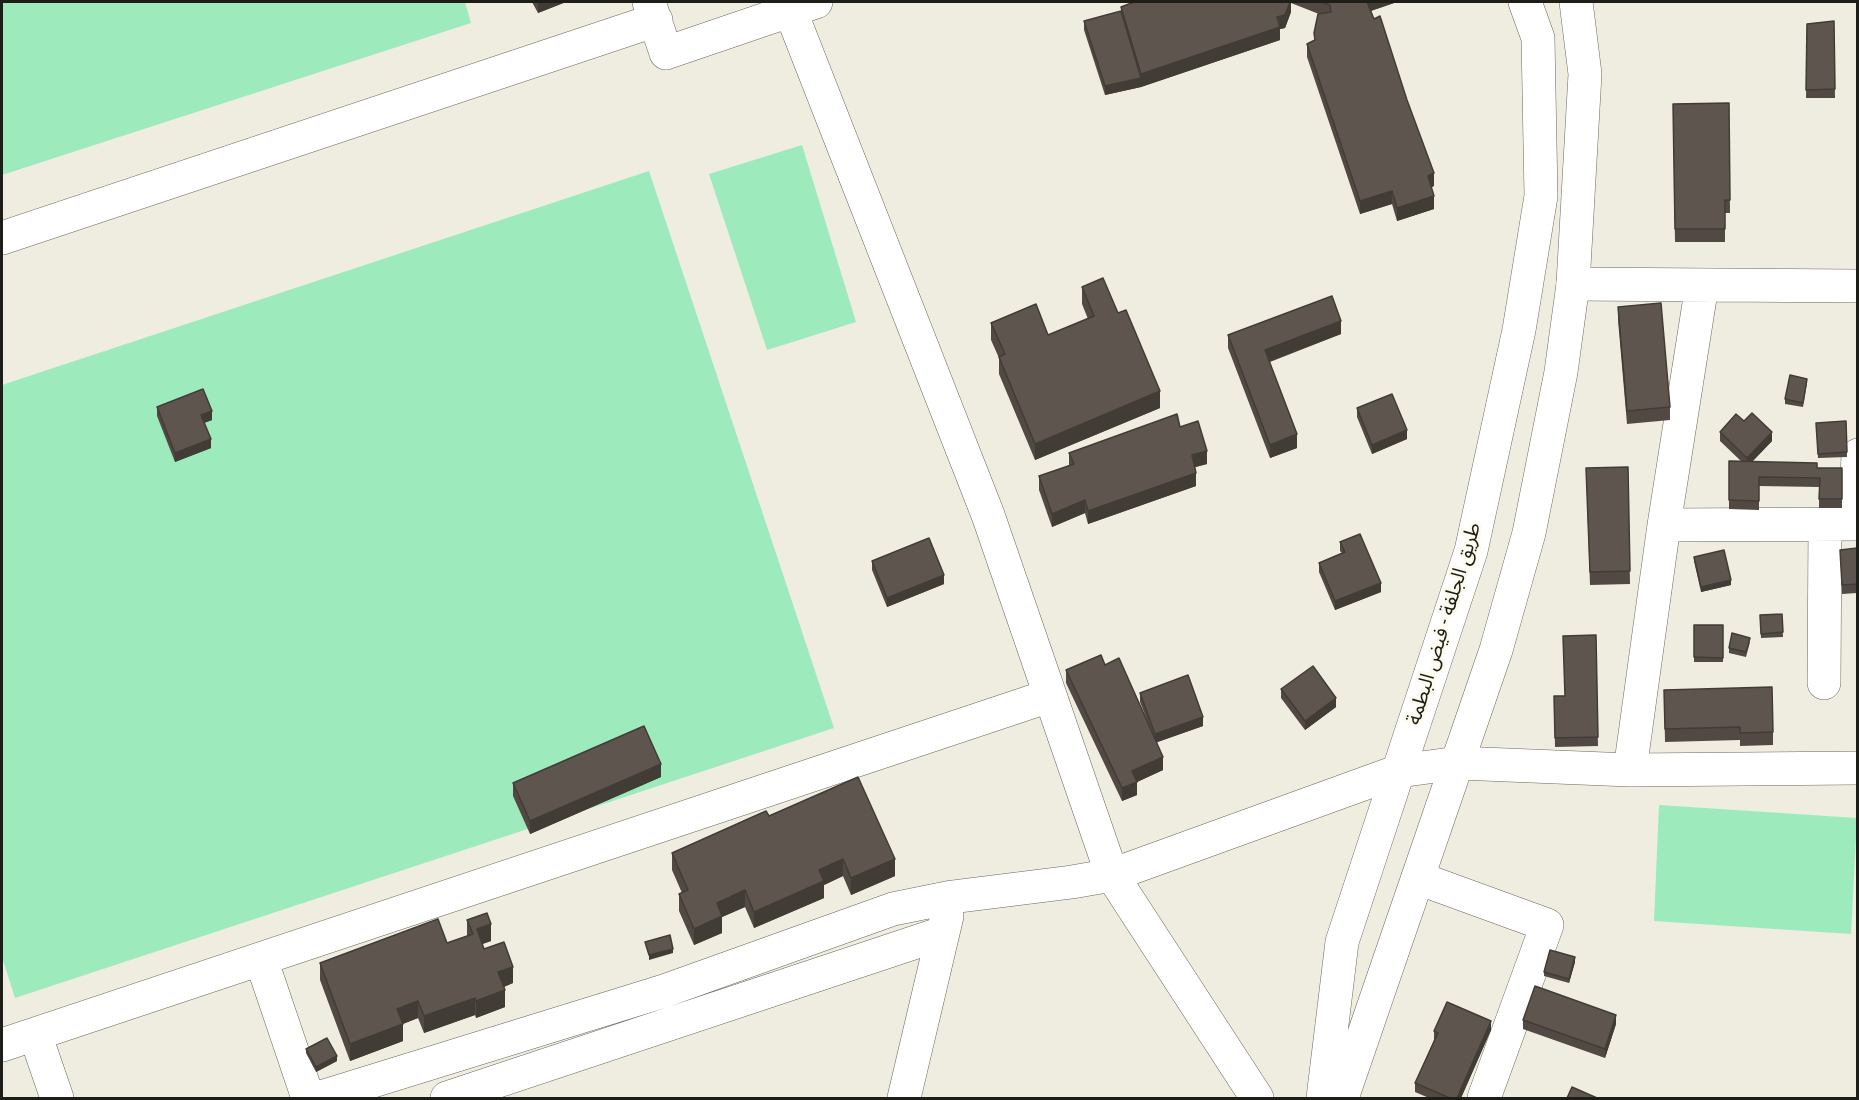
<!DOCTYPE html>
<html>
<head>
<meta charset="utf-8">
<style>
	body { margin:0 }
	#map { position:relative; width:1859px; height:1100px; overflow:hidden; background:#efede0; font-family:"Roboto Condensed",sans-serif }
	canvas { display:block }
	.frame { position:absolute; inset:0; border:3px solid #1e1e19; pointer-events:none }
</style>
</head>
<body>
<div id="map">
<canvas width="1859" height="1100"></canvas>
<div class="frame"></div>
</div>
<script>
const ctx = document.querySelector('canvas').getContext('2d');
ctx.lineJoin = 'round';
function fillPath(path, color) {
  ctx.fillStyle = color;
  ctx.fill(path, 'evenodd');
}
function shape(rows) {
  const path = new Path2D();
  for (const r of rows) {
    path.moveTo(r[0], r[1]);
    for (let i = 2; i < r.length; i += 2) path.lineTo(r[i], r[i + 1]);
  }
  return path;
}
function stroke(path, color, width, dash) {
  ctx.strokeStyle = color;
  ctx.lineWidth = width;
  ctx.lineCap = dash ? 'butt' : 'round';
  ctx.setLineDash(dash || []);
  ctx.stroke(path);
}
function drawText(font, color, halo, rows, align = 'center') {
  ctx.font = font + ' "Roboto Condensed","Noto Sans Arabic",sans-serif';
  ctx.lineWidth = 6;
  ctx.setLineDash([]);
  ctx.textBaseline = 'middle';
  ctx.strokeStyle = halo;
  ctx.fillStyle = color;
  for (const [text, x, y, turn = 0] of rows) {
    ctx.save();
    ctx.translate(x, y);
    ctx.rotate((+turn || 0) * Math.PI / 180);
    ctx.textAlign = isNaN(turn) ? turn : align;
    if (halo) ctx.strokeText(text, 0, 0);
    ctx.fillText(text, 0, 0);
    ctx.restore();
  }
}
fillPath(shape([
	[2,2,465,2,471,23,2,175],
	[802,145,856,322,767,350,709,174],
	[649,171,834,728,15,998,2,957,2,385],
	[1659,805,1857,818,1851,934,1654,921]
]), '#9deabc');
const minor = shape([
	[649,2,666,53,816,2],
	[787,2,988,515,1112,875,1257,1098],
	[2,238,656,20],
	[1573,284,1858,286],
	[1855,524,1858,455],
	[1664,525,1858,524],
	[1824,683,1825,524],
	[1630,770,1664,525,1702,285],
	[1418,878,1547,925,1484,1098],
	[261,959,308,1098],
	[35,1034,57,1098],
	[2,1045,1049,696],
	[318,1098,664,991,893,909,952,897,1072,882,1112,875,1399,771,1458,763,1630,770,1858,768],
	[447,1098,943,933],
	[904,1098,947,916]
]);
const secondary = shape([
	[1323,1098,1342,942,1471,551,1519,330,1541,196,1538,38,1525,2],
	[1342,1098,1496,650,1529,533,1561,372,1573,284,1585,74,1576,2]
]);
stroke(minor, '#6a685d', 34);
stroke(secondary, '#6a685d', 34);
stroke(minor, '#fff', 33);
stroke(secondary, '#fff', 33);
fillPath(shape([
	[532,2,566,2,538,13],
	[1134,2,1397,2,1371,11,1434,186,1431,187,1434,209,1397,221,1392,204,1360,214,1307,57,1307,44,1314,40,1314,33,1319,14,1291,3,1291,12,1285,28,1280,29,1280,40,1141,87,1105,95,1084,30,1084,21,1121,11,1121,7],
	[1834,21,1835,98,1806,98,1807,24],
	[1729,103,1730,213,1725,213,1725,242,1675,242,1673,104],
	[1082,287,1118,313,1160,408,1035,460,999,374,999,358,991,340,991,323,1048,335,1088,319,1082,304],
	[1618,307,1670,407,1670,420,1627,424,1618,320],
	[1341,334,1270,362,1297,448,1270,458,1228,348,1228,335],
	[1807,383,1803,407,1785,404,1785,399],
	[157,407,212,420,204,423,211,448,175,462,157,416],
	[1357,408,1407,439,1372,454,1357,417],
	[1744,421,1772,441,1752,462,1817,468,1842,468,1842,508,1819,508,1819,487,1759,486,1759,510,1729,509,1729,461,1742,462,1720,441,1720,432],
	[1846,421,1847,457,1818,458,1816,423],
	[1180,427,1207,464,1195,467,1196,486,1088,524,1085,513,1052,527,1039,490,1039,476,1069,466,1069,453],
	[1628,467,1630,584,1590,585,1586,468],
	[1340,542,1381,592,1335,610,1319,572,1319,563,1342,553,1340,551],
	[1857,548,1857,593,1842,594,1840,550],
	[1694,557,1731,585,1701,592,1694,561],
	[872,561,944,584,887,607,872,570],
	[1782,614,1783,637,1761,638,1760,615],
	[1694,625,1723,625,1723,662,1694,662],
	[1596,635,1598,746,1555,747,1554,696,1565,696],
	[1750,642,1746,657,1729,653,1729,648],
	[1105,665,1150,728,1140,702,1140,693,1203,726,1157,742,1163,770,1137,782,1137,795,1122,801,1066,683,1066,670],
	[1281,689,1336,707,1305,730,1281,698],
	[1664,690,1773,732,1773,745,1740,746,1740,740,1665,742],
	[661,777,530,834,513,796,513,783],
	[769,816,895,876,851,895,843,876,824,885,824,898,754,928,745,907,722,917,722,933,694,945,679,911,679,894,682,893,672,870,672,853],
	[467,920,491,941,482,944,484,949,513,983,504,987,505,1007,476,1018,475,1015,424,1033,418,1018,403,1024,403,1041,350,1061,320,980,320,963,447,943,467,936],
	[1575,962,1569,983,1544,976,1544,972],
	[1523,1020,1616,1024,1605,1058,1523,1029],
	[1491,1030,1461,1098,1429,1098,1415,1092,1415,1083,1434,1040,1434,1031],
	[306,1049,337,1061,316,1072,306,1053]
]), '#524944');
fillPath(shape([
	[538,2,566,2,538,13],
	[1290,2,1291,2,1291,12,1285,28,1280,29,1280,40,1141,87,1105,95,1105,86,1141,78,1141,74],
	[1367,2,1397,2,1367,12],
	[1434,173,1434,186,1428,189,1428,176],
	[1392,191,1392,204,1360,214,1360,201],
	[1434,196,1434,209,1397,221,1397,208],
	[1341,321,1341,334,1265,363,1265,350],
	[1160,391,1160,408,1035,460,1035,444],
	[212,411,212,420,201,424,201,415],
	[1407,430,1407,439,1372,454,1372,445],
	[1772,432,1772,441,1747,467,1747,458],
	[1297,434,1297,448,1270,458,1270,445],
	[211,439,211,448,175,462,175,453],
	[1207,451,1207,464,1192,468,1192,455],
	[1196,473,1196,486,1088,524,1088,511],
	[1085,500,1085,513,1052,527,1052,514],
	[944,575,944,584,887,607,887,598],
	[1731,580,1731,585,1701,592,1701,587],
	[1381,583,1381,592,1335,610,1335,601],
	[1336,698,1336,707,1305,730,1305,721],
	[1203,717,1203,726,1155,743,1155,734],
	[1163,757,1163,770,1137,782,1137,795,1122,801,1122,788,1132,771],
	[661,764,661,777,530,834,530,821],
	[843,859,843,876,824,885,824,898,754,928,754,912,819,870],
	[895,859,895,876,851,895,851,878],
	[745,890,745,907,722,917,722,933,694,945,694,929,717,903],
	[491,924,491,941,477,946,477,929],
	[673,949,673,953,649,960,649,955],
	[1575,957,1575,962,1569,983,1569,979],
	[513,967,513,983,498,989,498,972],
	[505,990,505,1007,476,1018,476,1001],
	[475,998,475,1015,424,1033,424,1016],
	[418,1001,418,1018,397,1026,397,1009],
	[1616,1015,1616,1024,1605,1058,1605,1049],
	[1491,1021,1491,1030,1461,1098,1457,1098],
	[403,1024,403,1041,350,1061,350,1044],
	[337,1056,337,1061,316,1072,316,1067]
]), '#423c37');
const building = shape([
	[1134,2,1290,2,1285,15,1277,17,1280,27,1141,74,1121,7,1134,2],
	[1321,2,1367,2,1374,19,1380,16,1407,100,1434,173,1428,176,1434,196,1397,208,1392,191,1360,201,1307,44,1315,40,1314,33,1318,14,1331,12,1330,5,1321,2],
	[1121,11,1141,78,1105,86,1084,21,1121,11],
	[1834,21,1835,89,1806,90,1807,24,1834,21],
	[1729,103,1730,200,1725,200,1725,229,1675,229,1673,104,1729,103],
	[1103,278,1118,313,1126,310,1160,391,1035,444,999,357,1005,354,991,323,1036,304,1048,335,1094,316,1082,287,1103,278],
	[1332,296,1341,321,1265,350,1297,434,1270,445,1228,335,1332,296],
	[1661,303,1670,407,1627,411,1618,307,1661,303],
	[1790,375,1807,379,1803,403,1785,399,1790,375],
	[203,389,212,411,201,415,211,439,175,453,157,407,203,389],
	[1392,394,1407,430,1372,445,1357,408,1392,394],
	[1752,413,1772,432,1747,458,1720,432,1736,414,1744,421,1752,413],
	[1177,414,1180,427,1198,421,1207,451,1192,455,1196,473,1088,511,1085,500,1052,514,1039,476,1074,464,1069,453,1177,414],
	[1846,421,1847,452,1818,454,1816,423,1846,421],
	[1729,461,1817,463,1817,468,1842,468,1842,499,1819,499,1820,478,1759,477,1759,501,1729,500,1729,461],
	[1628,467,1630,571,1590,572,1586,468,1628,467],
	[1360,534,1381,583,1335,601,1319,563,1345,552,1340,542,1360,534],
	[929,538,944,575,887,598,872,561,929,538],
	[1857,548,1857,584,1842,585,1840,550,1857,548],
	[1724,550,1731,580,1701,587,1694,557,1724,550],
	[1782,614,1783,632,1761,634,1760,615,1782,614],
	[1694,625,1723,625,1723,658,1694,657,1694,625],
	[1732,633,1750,638,1746,652,1729,648,1732,633],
	[1596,635,1598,737,1555,738,1554,696,1565,696,1563,636,1596,635],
	[1101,655,1105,665,1119,658,1163,757,1132,771,1137,782,1122,788,1066,670,1101,655],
	[1313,666,1336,698,1305,721,1281,689,1313,666],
	[1188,675,1203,717,1155,734,1140,693,1188,675],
	[1772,687,1773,732,1740,733,1740,727,1665,729,1664,690,1772,687],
	[644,726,661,764,530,821,513,783,644,726],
	[858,777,895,859,851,878,843,859,819,870,824,881,754,912,745,890,717,903,722,916,694,929,679,894,688,890,672,853,766,811,769,816,858,777],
	[487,913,491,924,477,929,484,949,504,942,513,967,498,972,505,990,476,1001,475,998,424,1016,418,1001,397,1009,403,1024,350,1044,320,963,438,919,447,943,473,934,467,920,487,913],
	[670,935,673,949,649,955,645,942,670,935],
	[1550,950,1575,957,1569,979,1544,972,1550,950],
	[1535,986,1616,1015,1605,1049,1523,1020,1535,986],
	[1447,1002,1491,1021,1457,1098,1450,1098,1415,1083,1438,1033,1434,1031,1447,1002],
	[327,1038,337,1056,316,1067,306,1049,327,1038],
	[1572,1087,1597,1098,1567,1098,1572,1087]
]);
fillPath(building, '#5f554f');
stroke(building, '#423c37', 1.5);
drawText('20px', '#1e1e19', '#fdfaee', [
	["طريق الجلفة - فيض البطمة",1445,624,-73]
]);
</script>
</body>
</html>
